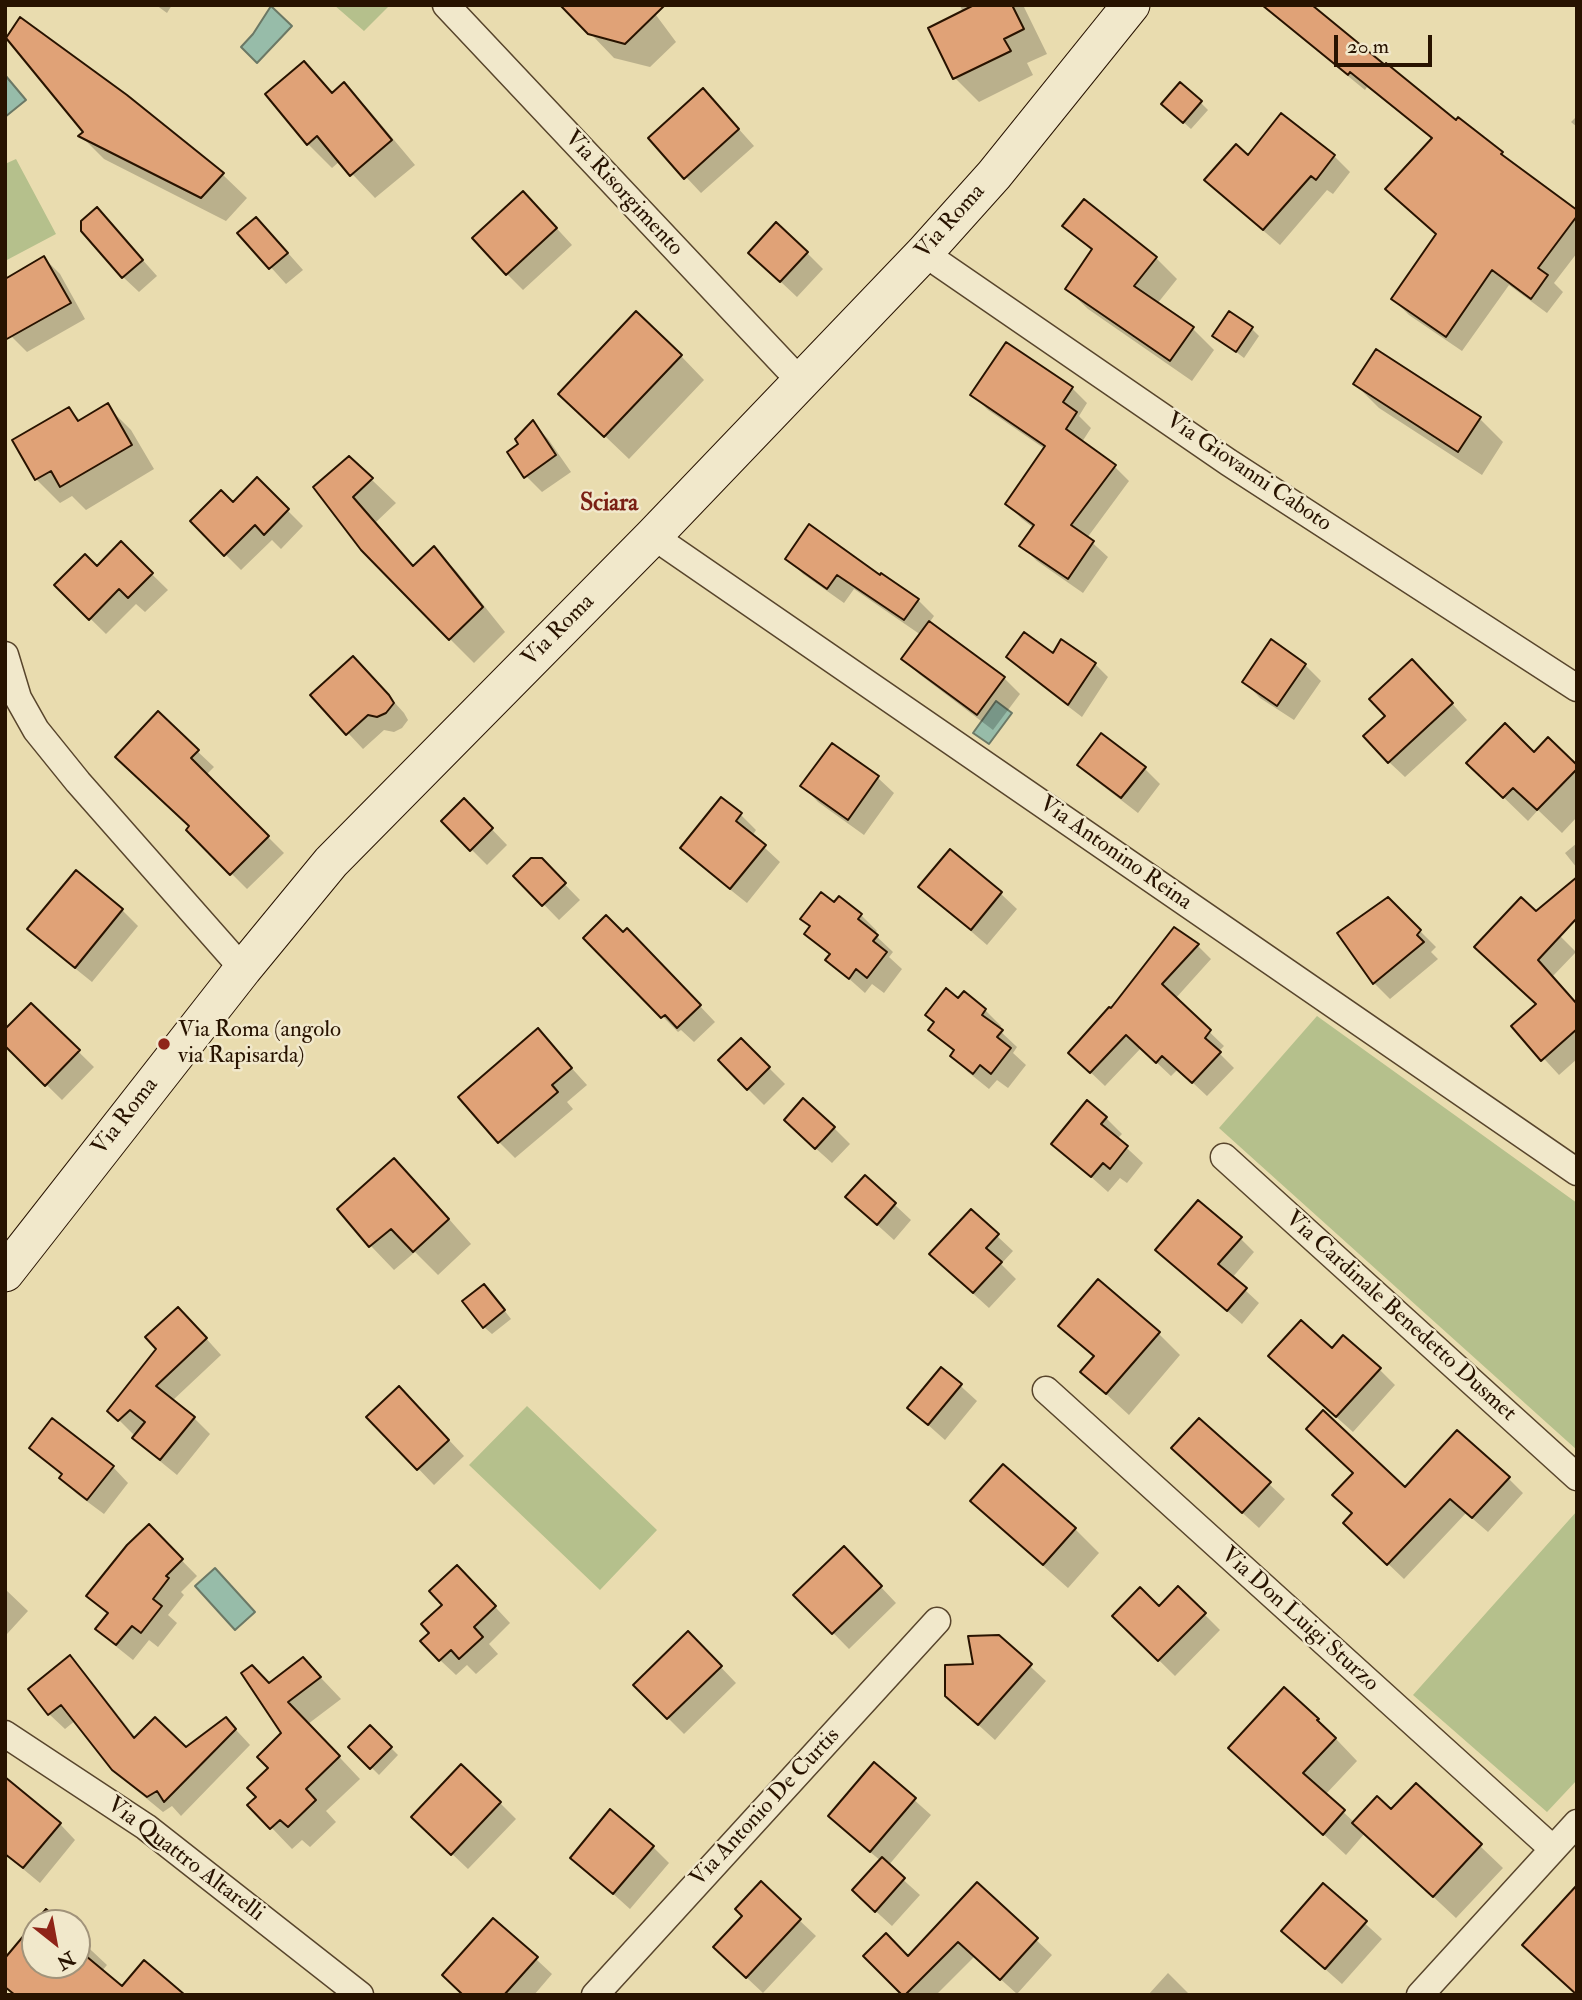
<!DOCTYPE html>
<html>
<head>
<meta charset="utf-8">
<style>
	body { margin:0 }
	#map { position:relative; width:1582px; height:2000px; overflow:hidden; background:#e9dcaf; font-family:"IM FELL Double Pica",serif }
	canvas { display:block }
	.frame { position:absolute; inset:0; border:7px solid #281300; pointer-events:none }
	.north { position:absolute; left:21px; top:1909px; width:70px; height:70px; box-sizing:border-box; background:#f1e8cb; border:2px solid #a1937a; border-radius:50%; rotate:149deg; font-size:19px; font-weight:700; line-height:28px; text-align:center; color:#281300 }
	.north::after { content:''; display:block; margin:auto; width:24px; height:32px; background:#8f2418; clip-path:polygon(50% 0,100% 100%,50% 72%,0 100%) }
	.scale { position:absolute; left:1334px; top:35px; width:98px; height:32px; box-sizing:border-box; border:4px solid #281300; border-top:0; padding-left:9px; font-size:21px; line-height:24px; white-space:nowrap; color:#281300; -webkit-text-stroke:5px #f1e8cb; paint-order:stroke }
</style>
</head>
<body>
<div id="map">
<canvas width="1582" height="2000"></canvas>
<div class="frame"></div>
<div class="north">N</div>
<div class="scale">20 m</div>
</div>
<script>
const ctx = document.querySelector('canvas').getContext('2d');
ctx.lineJoin = 'round';
function fillPath(path, color) {
  ctx.fillStyle = color;
  ctx.fill(path, 'evenodd');
}
function shape(rows) {
  const path = new Path2D();
  for (const r of rows) {
    path.moveTo(r[0], r[1]);
    for (let i = 2; i < r.length; i += 2) path.lineTo(r[i], r[i + 1]);
  }
  return path;
}
function stroke(path, color, width, dash) {
  ctx.strokeStyle = color;
  ctx.lineWidth = width;
  ctx.lineCap = dash ? 'butt' : 'round';
  ctx.setLineDash(dash || []);
  ctx.stroke(path);
}
function drawText(font, color, halo, rows, align = 'center') {
  ctx.font = font + ' "IM FELL Double Pica",serif';
  ctx.lineWidth = 5;
  ctx.setLineDash([]);
  ctx.textBaseline = 'middle';
  ctx.strokeStyle = halo;
  ctx.fillStyle = color;
  for (const [text, x, y, turn = 0] of rows) {
    ctx.save();
    ctx.translate(x, y);
    ctx.rotate((+turn || 0) * Math.PI / 180);
    ctx.textAlign = isNaN(turn) ? turn : align;
    if (halo) ctx.strokeText(text, 0, 0);
    ctx.fillText(text, 0, 0);
    ctx.restore();
  }
}
fillPath(shape([
	[334,5,390,5,364,31],
	[16,159,56,234,5,261,5,164],
	[1317,1016,1577,1203,1577,1450,1219,1128],
	[527,1406,657,1530,600,1590,469,1465],
	[1577,1511,1577,1780,1547,1812,1413,1695]
]), '#b5c08c');
const water = shape([
	[271,6,292,26,257,63,241,47,253,34,271,6],
	[5,75,26,100,5,117,5,75],
	[996,701,1012,713,989,744,973,733,996,701],
	[215,1568,255,1612,235,1630,195,1586,215,1568]
]);
fillPath(water, '#97bca9');
stroke(water, '#6b7865', 2);
fillPath(shape([
	[156,5,172,5,167,13],
	[563,5,653,11,676,42,650,67,614,58],
	[960,5,1023,5,1047,54,1027,63,1033,75,979,102,955,78,930,29,963,13],
	[1261,5,1309,5,1456,122,1459,119,1513,165,1577,212,1577,253,1554,283,1563,292,1547,313,1509,285,1462,351,1409,315,1393,299,1438,235,1433,139,1367,87,1365,90],
	[304,63,334,94,344,85,368,109,415,165,375,198,340,161,332,168,308,144],
	[126,96,223,175,247,198,226,221,104,159,81,136],
	[1200,102,1208,110,1191,129,1171,111],
	[718,106,754,146,701,193,686,177],
	[1577,116,1577,127,1571,122],
	[1334,156,1350,172,1333,194,1327,190,1280,245,1223,196,1249,157],
	[97,209,157,276,139,292,123,277],
	[539,209,572,245,523,290,507,274],
	[1065,225,1156,258,1177,279,1157,304,1193,329,1214,350,1192,381,1088,309,1067,289,1093,252],
	[240,233,272,235,303,270,286,284],
	[807,253,823,269,797,297,766,268],
	[44,258,60,274,85,319,27,352,11,336],
	[1252,329,1259,336,1244,358,1214,335],
	[681,356,704,380,629,459,585,417],
	[1355,384,1479,418,1503,442,1482,475,1379,408],
	[1072,388,1087,403,1079,416,1091,428,1082,442,1114,466,1129,481,1087,538,1108,557,1083,593,1037,561,1022,546,1034,528,1022,519,1007,504,1045,449,988,410,973,395],
	[107,406,131,430,154,469,86,510,72,496,60,503,36,479,14,441,69,409,81,421],
	[533,423,548,439,571,472,542,492,526,476,521,444],
	[349,458,396,503,376,522,414,567,434,548,457,572,505,632,474,663,450,639,315,487],
	[257,480,303,526,281,549,272,540,241,570,192,521,233,504],
	[121,544,168,590,145,612,136,604,106,634,56,585,97,568],
	[787,558,880,577,918,600,934,616,929,623,1004,678,1020,694,993,730,919,674,903,658,921,635,854,589,844,603,803,574],
	[1272,642,1305,665,1321,681,1294,720,1260,698,1245,682],
	[1053,655,1095,664,1108,677,1082,717,1022,671,1009,657],
	[369,674,404,713,408,720,402,728,394,732,384,730,363,749,348,733],
	[1428,677,1467,720,1405,777,1389,762],
	[158,714,214,767,206,775,284,853,247,889,188,830,191,827],
	[1534,754,1577,767,1577,817,1562,833,1538,810,1528,821,1493,787],
	[1079,764,1144,768,1160,784,1138,813,1095,780],
	[878,778,894,793,864,835,818,802,803,786],
	[741,815,756,830,752,836,780,862,747,903,698,864,682,848],
	[480,817,507,845,487,865,443,821],
	[1577,843,1577,868,1565,853],
	[950,851,1001,894,1017,909,987,945,937,902,921,887],
	[541,860,580,900,559,920,516,876],
	[1388,899,1436,947,1431,952,1438,959,1390,999,1374,983,1339,933],
	[834,905,861,915,877,931,874,934,893,952,889,957,902,969,884,993,872,984,865,993,828,960,831,956,806,934,811,927,803,919],
	[122,910,138,926,92,982,46,945,30,929],
	[623,934,643,946,715,1022,694,1042,681,1030,678,1032,585,938],
	[1560,936,1576,952,1552,977,1577,1004,1577,1059,1559,1075,1514,1026,1538,1005,1492,962],
	[1197,945,1211,959,1175,999,1224,1046,1218,1052,1234,1068,1207,1096,1178,1069,1171,1076,1141,1048,1105,1086,1085,1067],
	[964,994,985,1010,1001,1026,999,1030,1017,1047,1013,1053,1026,1065,1008,1088,997,1080,989,1089,968,1072,952,1056,955,1052,930,1030],
	[31,1005,94,1067,62,1100,5,1044],
	[538,1031,587,1085,567,1102,573,1109,515,1158,499,1142],
	[741,1040,785,1084,764,1105,748,1089],
	[1106,1118,1122,1134,1117,1139,1143,1163,1127,1183,1120,1178,1108,1192,1053,1143],
	[834,1128,850,1144,832,1163,802,1136],
	[394,1160,418,1184,471,1244,438,1275,415,1252,394,1270,371,1246,339,1209],
	[865,1177,911,1220,894,1240,863,1212],
	[997,1236,1013,1251,1001,1264,1016,1279,989,1308,947,1270],
	[1240,1238,1254,1252,1232,1278,1259,1303,1242,1324,1172,1263],
	[491,1293,511,1319,492,1334,484,1327],
	[194,1325,221,1355,172,1401,194,1418,210,1434,177,1475,150,1453,134,1437,135,1436,109,1410],
	[1060,1326,1158,1333,1180,1355,1129,1415,1082,1372,1094,1358],
	[1332,1350,1380,1370,1395,1385,1353,1432,1286,1372],
	[942,1369,977,1401,945,1440,909,1408],
	[415,1404,464,1456,434,1485,369,1417],
	[31,1448,113,1467,128,1483,104,1514,77,1494,61,1478,63,1476],
	[1189,1464,1269,1484,1285,1499,1259,1528],
	[1003,1466,1075,1529,1099,1553,1068,1588,997,1525,973,1501],
	[1508,1478,1523,1493,1488,1532,1466,1513,1404,1579,1361,1538,1354,1514,1406,1490],
	[149,1527,197,1576,181,1592,184,1595,168,1615,177,1623,158,1647,149,1640,133,1660,113,1644,97,1629,108,1615,88,1596],
	[844,1548,896,1603,849,1649,796,1595],
	[473,1583,510,1623,489,1644,498,1654,476,1674,467,1665,456,1675,440,1660],
	[1178,1588,1220,1630,1175,1676,1114,1616,1159,1608],
	[5,1589,28,1611,7,1634,5,1633],
	[688,1633,736,1683,684,1734,635,1685],
	[998,1637,1046,1681,995,1740,963,1711,975,1666],
	[70,1658,85,1673,136,1738,186,1749,226,1719,250,1745,181,1816,172,1806,163,1812,130,1785,114,1769,76,1720,65,1729,49,1714],
	[303,1659,341,1699,308,1724,360,1779,326,1811,336,1822,310,1847,302,1840,292,1849,250,1805,258,1797,284,1734,269,1685],
	[1284,1689,1318,1720,1357,1761,1325,1795,1355,1823,1391,1811,1416,1785,1503,1868,1456,1918,1365,1833,1346,1855,1230,1748],
	[370,1727,398,1755,379,1775,351,1747],
	[874,1764,931,1815,888,1866,920,1895,892,1926,870,1906,881,1861,846,1832],
	[500,1803,516,1819,468,1869,430,1833],
	[60,1824,75,1840,40,1883,5,1854],
	[653,1847,669,1863,630,1909,572,1857],
	[761,1884,816,1936,763,1993,731,1963,744,1916],
	[977,1884,1052,1955,1017,1994,975,1956,936,1995,904,1995,908,1958],
	[1323,1885,1382,1939,1342,1984,1299,1946],
	[494,1920,552,1974,534,1995,464,1995],
	[35,1925,35,1965,77,1965,77,1937,107,1965,102,1971,122,1988,183,1995,13,1995,5,1987,5,1961],
	[1168,1973,1190,1995,1148,1995]
]), '#0003');
const building = shape([
	[560,5,665,5,625,44,588,34,560,5],
	[974,5,1012,5,1024,29,1004,39,1011,51,953,79,928,28,974,5],
	[1262,5,1312,5,1385,65,1386,63,1456,120,1458,117,1503,152,1501,154,1577,210,1577,216,1538,268,1548,275,1531,299,1492,270,1446,337,1391,299,1436,234,1385,189,1432,138,1350,72,1348,75,1262,5],
	[20,17,127,95,224,173,201,198,78,136,83,132,6,38,20,17],
	[304,61,332,93,344,82,392,140,350,176,317,136,307,145,265,94,304,61],
	[1180,82,1202,101,1183,123,1161,104,1180,82],
	[703,88,739,129,684,179,648,138,703,88],
	[1281,113,1335,155,1316,180,1311,176,1263,230,1204,180,1236,144,1248,155,1281,113],
	[523,191,557,228,506,275,472,238,523,191],
	[1084,199,1157,257,1134,286,1194,327,1170,361,1065,289,1092,249,1062,226,1084,199],
	[97,207,143,260,122,278,81,231,81,221,97,207],
	[256,217,288,253,269,269,237,233,256,217],
	[776,222,808,252,780,282,748,253,776,222],
	[44,256,71,303,5,340,5,279,44,256],
	[636,311,682,355,604,437,558,394,636,311],
	[1229,311,1253,327,1236,352,1212,336,1229,311],
	[1006,342,1073,387,1063,402,1077,412,1066,429,1116,465,1071,525,1094,541,1068,579,1019,546,1034,525,1005,504,1045,446,970,395,1006,342],
	[1376,349,1481,417,1458,452,1353,384,1376,349],
	[108,403,132,445,60,487,51,471,35,480,12,440,69,407,78,421,108,403],
	[533,420,556,455,524,478,507,452,518,444,515,439,533,420],
	[349,456,373,478,353,497,413,566,434,546,483,607,449,640,361,550,313,487,349,456],
	[257,477,289,509,264,535,255,525,224,556,190,521,221,490,233,502,257,477],
	[809,524,880,575,881,573,919,599,904,620,837,575,827,589,785,559,809,524],
	[121,541,153,573,128,598,119,589,89,620,54,585,85,554,97,566,121,541],
	[929,621,1005,677,977,715,901,659,929,621],
	[1024,632,1053,653,1061,639,1096,663,1068,705,1006,657,1024,632],
	[1271,639,1306,664,1277,706,1242,682,1271,639],
	[353,656,389,695,394,703,386,713,377,717,368,715,346,735,310,695,353,656],
	[1412,659,1453,703,1388,763,1363,736,1385,716,1369,699,1412,659],
	[158,711,199,750,191,758,269,836,230,875,186,830,189,826,115,757,158,711],
	[1505,723,1534,752,1548,737,1577,765,1577,769,1537,810,1513,788,1503,798,1466,763,1505,723],
	[1101,733,1146,767,1121,798,1077,765,1101,733],
	[832,743,879,776,848,820,800,786,832,743],
	[721,797,742,813,736,821,766,845,730,889,680,848,721,797],
	[464,798,493,828,470,851,441,821,464,798],
	[950,849,1002,892,971,930,918,887,950,849],
	[531,858,542,858,566,883,542,906,513,876,531,858],
	[76,870,123,909,75,968,27,929,76,870],
	[1577,877,1577,918,1538,960,1577,1004,1577,1029,1541,1061,1511,1026,1536,1004,1474,947,1521,897,1536,911,1577,877],
	[821,892,834,902,839,896,862,914,858,919,878,935,873,941,887,952,867,978,856,969,849,979,825,960,830,954,804,934,810,926,800,919,821,892],
	[1388,897,1421,930,1417,935,1424,942,1373,984,1337,933,1388,897],
	[606,915,623,932,627,928,701,1005,677,1028,665,1015,661,1018,583,938,606,915],
	[1174,927,1199,944,1162,984,1211,1030,1205,1038,1221,1052,1192,1083,1162,1056,1156,1063,1126,1035,1090,1073,1068,1053,1109,1007,1111,1008,1174,927],
	[946,988,958,998,964,991,986,1009,982,1015,1003,1030,997,1037,1011,1048,991,1074,980,1065,973,1074,950,1056,954,1050,928,1030,934,1022,925,1015,946,988],
	[31,1003,80,1050,45,1086,5,1046,5,1029,31,1003],
	[538,1028,572,1068,552,1085,558,1092,498,1143,458,1097,538,1028],
	[741,1038,770,1067,747,1090,718,1060,741,1038],
	[803,1098,835,1127,815,1149,784,1120,803,1098],
	[1087,1100,1107,1117,1101,1124,1128,1146,1110,1169,1103,1163,1091,1177,1051,1144,1087,1100],
	[394,1158,449,1219,413,1252,391,1229,369,1247,337,1209,394,1158],
	[865,1175,896,1203,877,1225,845,1197,865,1175],
	[1198,1200,1242,1237,1218,1264,1247,1288,1227,1311,1155,1250,1198,1200],
	[971,1209,999,1234,986,1248,1002,1262,973,1293,929,1254,971,1209],
	[1098,1279,1160,1332,1106,1394,1080,1372,1094,1356,1058,1326,1098,1279],
	[484,1284,505,1310,483,1328,462,1301,484,1284],
	[178,1307,207,1338,156,1386,195,1417,160,1460,132,1438,145,1422,130,1410,118,1421,107,1411,156,1349,145,1337,178,1307],
	[1301,1320,1332,1348,1343,1335,1381,1368,1336,1417,1268,1356,1301,1320],
	[941,1367,962,1384,928,1425,907,1408,941,1367],
	[399,1386,449,1440,417,1470,366,1417,399,1386],
	[1323,1410,1405,1487,1457,1430,1510,1477,1472,1518,1450,1499,1387,1565,1343,1523,1352,1513,1332,1495,1353,1473,1306,1429,1323,1410],
	[52,1418,114,1466,87,1500,59,1478,62,1474,29,1448,52,1418],
	[1199,1418,1271,1482,1242,1513,1171,1448,1199,1418],
	[1003,1464,1076,1528,1043,1565,970,1501,1003,1464],
	[149,1524,183,1559,166,1576,169,1578,153,1599,162,1606,141,1633,132,1626,116,1645,95,1629,108,1613,86,1596,127,1545,149,1524],
	[844,1546,882,1586,832,1634,793,1595,844,1546],
	[457,1565,496,1606,474,1627,483,1637,459,1659,451,1650,439,1661,420,1641,429,1633,421,1624,442,1605,429,1591,457,1565],
	[1178,1586,1206,1613,1158,1661,1112,1616,1140,1587,1159,1606,1178,1586],
	[688,1631,722,1666,667,1719,633,1685,688,1631],
	[999,1635,1032,1664,978,1725,945,1696,945,1665,973,1664,968,1636,999,1635],
	[70,1655,134,1738,155,1717,186,1747,226,1717,236,1729,164,1802,157,1791,147,1797,112,1770,61,1705,48,1715,28,1689,70,1655],
	[303,1657,321,1677,288,1702,340,1756,306,1789,316,1800,288,1827,280,1820,270,1829,247,1805,256,1797,247,1788,268,1768,257,1757,281,1733,241,1673,252,1665,269,1683,303,1657],
	[1284,1687,1319,1719,1317,1720,1336,1738,1303,1773,1345,1810,1323,1835,1228,1748,1284,1687],
	[370,1725,392,1747,370,1769,348,1747,370,1725],
	[874,1762,916,1798,870,1852,828,1816,874,1762],
	[461,1764,501,1802,451,1855,411,1817,461,1764],
	[5,1777,61,1823,23,1868,5,1854,5,1777],
	[1416,1783,1482,1844,1433,1897,1352,1823,1377,1796,1391,1809,1416,1783],
	[610,1809,654,1846,613,1894,570,1858,610,1809],
	[882,1857,905,1878,875,1912,852,1890,882,1857],
	[761,1881,801,1919,746,1978,713,1947,742,1916,735,1909,761,1881],
	[977,1882,1038,1938,1000,1980,958,1942,905,1995,902,1995,863,1956,886,1933,908,1956,977,1882],
	[1323,1883,1367,1921,1325,1969,1281,1931,1323,1883],
	[1577,1885,1577,1995,1522,1945,1577,1885],
	[46,1909,63,1923,35,1923,35,1965,77,1965,77,1934,87,1943,80,1951,122,1986,144,1960,185,1995,15,1995,5,1987,5,1958,46,1909],
	[493,1918,538,1957,504,1995,463,1995,442,1975,493,1918]
]);
fillPath(building, '#e0a277');
stroke(building, '#281300', 2);
const minor = shape([
	[446,5,801,382],
	[924,253,1228,462,1577,688],
	[653,536,1577,1172],
	[5,655,18,698,36,730,78,782,243,969],
	[1224,1157,1577,1477],
	[1046,1390,1553,1849],
	[5,1734,146,1827,360,1995],
	[595,1995,937,1621],
	[1420,1995,1577,1823]
]);
const secondary = shape([
	[5,1273,243,969,331,862,653,536,924,253,994,175,1131,5]
]);
stroke(minor, '#58452c', 29);
stroke(secondary, '#281300', 39);
stroke(minor, '#f1e8cb', 26);
stroke(secondary, '#f1e8cb', 37);
for (const [x, y, r, color] of [
	[164,1044,7,"#8f2418"]
]) {
  const dot = new Path2D();
  dot.arc(x, y, r, 0, 2 * Math.PI);
  ctx.fillStyle = color;
  ctx.fill(dot);
  stroke(dot, '#f1e8cb', 2.5);
}
drawText('23px', '#281300', '#f1e8cb', [
	["Via Risorgimento",623,194,47],
	["Via Roma",951,222,-48],
	["Via Giovanni Caboto",1248,473,34],
	["Via Roma",559,631,-45],
	["Via Antonino Reina",1115,854,35],
	["Via Roma",126,1117,-52],
	["Via Cardinale Benedetto Dusmet",1400,1317,42],
	["Via Don Luigi Sturzo",1299,1620,42],
	["Via Antonio De Curtis",766,1808,-47],
	["Via Quattro Altarelli",185,1860,37]
]);
drawText('23px', '#281300', '#f1e8cb', [
	["Via Roma (angolo",178,1031],
	["via Rapisarda)",178,1057]
], 'left');
drawText('bold 24px', '#7a1f14', '#f1e8cb', [
	["Sciara",609,505]
]);
</script>
</body>
</html>
